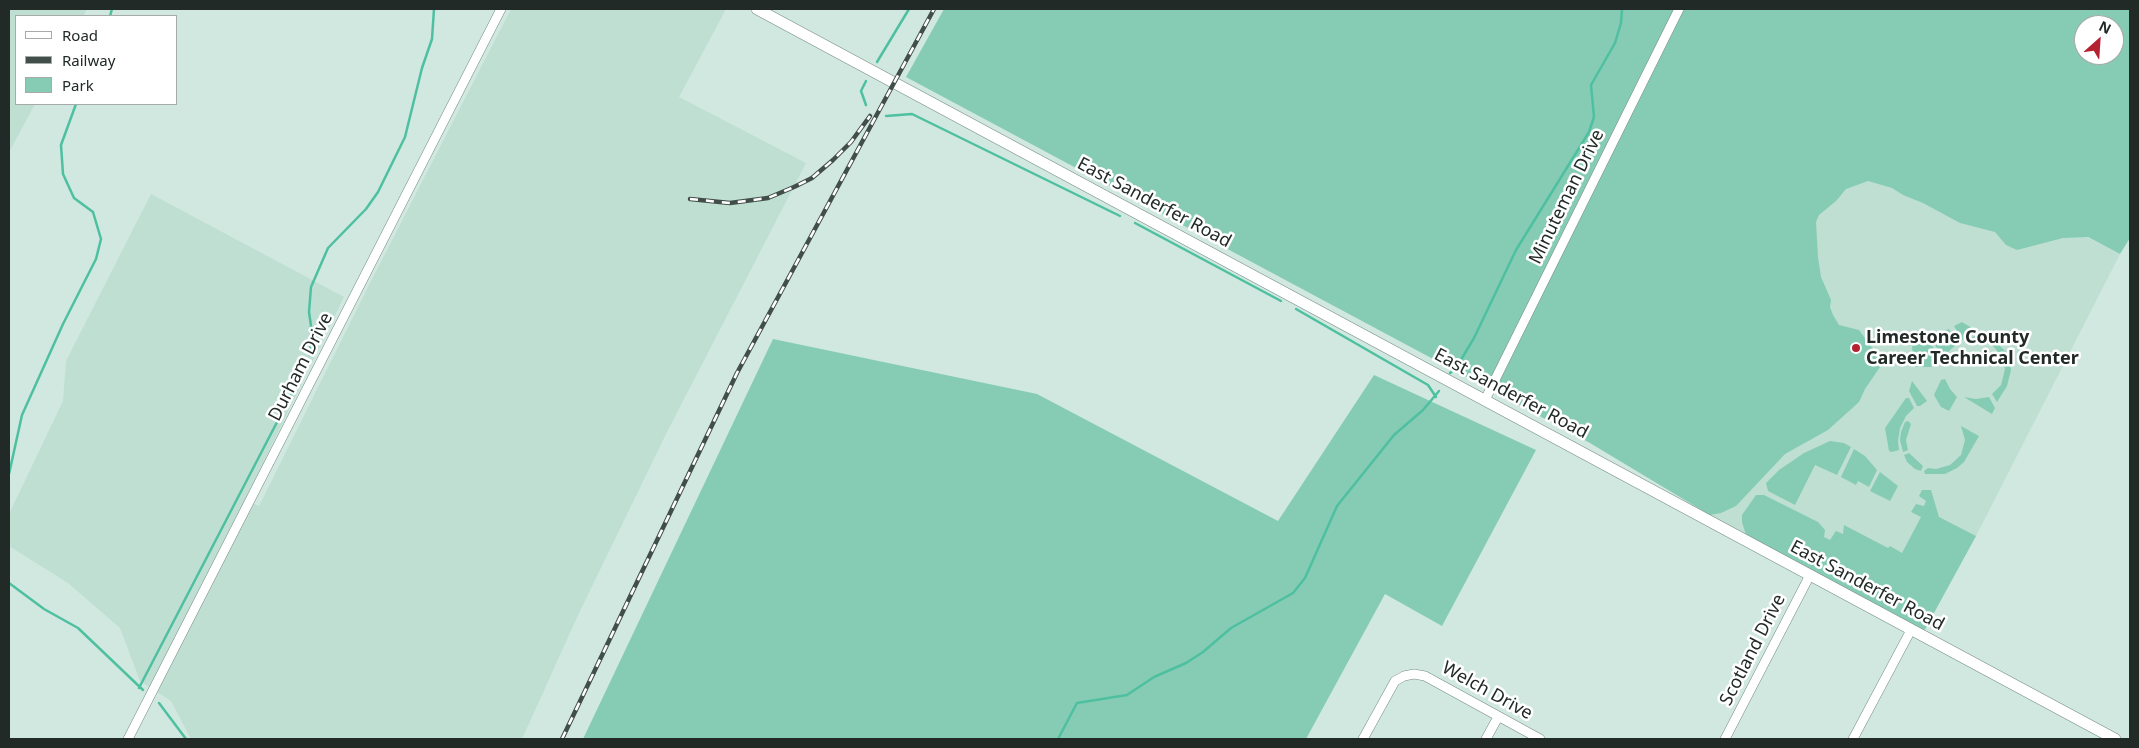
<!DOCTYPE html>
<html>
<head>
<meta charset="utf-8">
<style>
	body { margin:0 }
	#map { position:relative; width:2139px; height:748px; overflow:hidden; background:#d0e8df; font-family:"Noto Sans",sans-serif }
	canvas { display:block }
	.frame { position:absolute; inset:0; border:10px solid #212a27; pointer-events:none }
	.legend { position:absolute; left:15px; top:15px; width:162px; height:90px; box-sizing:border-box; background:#fff; border:1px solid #a6aaa9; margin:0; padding:6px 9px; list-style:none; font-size:15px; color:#212a27 }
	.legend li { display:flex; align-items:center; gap:10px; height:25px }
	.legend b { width:25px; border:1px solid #a6aaa9 }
	.north { position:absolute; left:2074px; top:15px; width:50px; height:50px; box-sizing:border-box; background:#fff; border:1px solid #a6aaa9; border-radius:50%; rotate:26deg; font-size:14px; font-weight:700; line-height:20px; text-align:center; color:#212a27 }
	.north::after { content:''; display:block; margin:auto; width:18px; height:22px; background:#b42232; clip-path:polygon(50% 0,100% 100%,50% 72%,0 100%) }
</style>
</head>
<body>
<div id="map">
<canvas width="2139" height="748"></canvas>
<div class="frame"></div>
<ul class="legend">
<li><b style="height:6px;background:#fff"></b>Road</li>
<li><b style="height:6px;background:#424e4a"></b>Railway</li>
<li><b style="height:14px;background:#86ccb5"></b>Park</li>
</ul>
<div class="north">N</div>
</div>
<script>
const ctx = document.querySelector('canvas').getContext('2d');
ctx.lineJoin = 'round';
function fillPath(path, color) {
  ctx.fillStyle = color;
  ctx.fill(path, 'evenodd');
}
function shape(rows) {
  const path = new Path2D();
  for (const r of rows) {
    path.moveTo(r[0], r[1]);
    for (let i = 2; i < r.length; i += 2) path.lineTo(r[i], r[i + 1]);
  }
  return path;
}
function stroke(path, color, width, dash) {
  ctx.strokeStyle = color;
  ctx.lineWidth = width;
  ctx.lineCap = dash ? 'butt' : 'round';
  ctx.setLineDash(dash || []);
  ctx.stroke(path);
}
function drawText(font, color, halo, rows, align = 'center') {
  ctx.font = font + ' "Noto Sans",sans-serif';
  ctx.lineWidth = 5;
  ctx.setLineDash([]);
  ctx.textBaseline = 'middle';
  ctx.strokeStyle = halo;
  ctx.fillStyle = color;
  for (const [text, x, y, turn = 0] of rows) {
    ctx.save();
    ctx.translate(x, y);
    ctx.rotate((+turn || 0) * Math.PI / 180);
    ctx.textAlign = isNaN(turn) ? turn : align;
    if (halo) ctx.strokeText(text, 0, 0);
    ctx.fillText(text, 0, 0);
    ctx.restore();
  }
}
fillPath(shape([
	[9,9,87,9,83,16,16,16,16,104,35,104,9,152],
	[511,9,726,9,679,97,806,163,667,432,579,613,522,739,191,739,171,701,140,681,120,628,68,583,9,546,9,514,63,401,66,361,151,194,344,297,245,500,259,506,370,283],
	[1781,81,2120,254,1976,536,1923,633,1744,536,1590,443]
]), '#bfdfd3');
fillPath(shape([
	[944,9,2130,9,2130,238,2120,254,2088,237,2063,238,2017,250,2006,245,1995,232,1960,223,1923,203,1903,195,1892,188,1868,181,1846,189,1836,201,1819,215,1816,222,1818,257,1821,277,1831,300,1830,307,1833,315,1839,325,1859,330,1879,357,1880,367,1865,389,1859,402,1828,430,1785,454,1736,506,1721,513,1710,515,1590,443,906,77],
	[2084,25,2114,25,2114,55,2084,55],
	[1962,322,1977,331,1962,340,1954,326],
	[1949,329,1957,344,1949,351,1945,361,1942,360,1935,344,1935,334],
	[1980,332,1990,337,1991,339,1989,344,1976,341,1964,343],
	[1917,335,1924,335,1936,351,1938,358,1931,367,1917,367,1913,365,1912,344],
	[773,339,1037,394,1278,521,1374,375,1536,450,1442,626,1385,594,1306,739,583,739],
	[1995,341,2007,353,2011,370,2007,386,1997,402,1992,394,2001,385,2005,369,2001,355,1992,345],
	[1945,379,1950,389,1957,397,1949,411,1941,407,1934,395,1941,380],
	[1912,381,1927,401,1920,406,1917,406,1909,391],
	[1964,397,1976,399,1989,397,1995,408,1992,414],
	[1906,398,1909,398,1914,408,1906,416,1900,428,1898,441,1899,450,1892,452,1889,451,1885,428],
	[1908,421,1911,424,1906,440,1908,450,1903,452,1900,440,1901,432,1905,422],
	[1961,426,1979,436,1964,462,1957,468,1945,474,1925,474,1924,471,1928,468,1936,469,1950,465,1961,455,1965,440],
	[1830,441,1844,443,1851,447,1837,475,1815,465,1795,505,1768,491,1766,483,1779,470,1804,453],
	[1854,449,1865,456,1877,470,1869,487,1858,481,1856,485,1841,477],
	[1909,453,1923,466,1921,471,1915,469,1907,462,1904,455],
	[1880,472,1898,486,1890,501,1870,491],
	[1922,490,1931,490,1939,517,1976,536,1923,633,1746,535,1742,522,1742,515,1756,495,1764,495,1818,522,1825,530,1824,537,1830,540,1836,531,1843,534,1844,525,1888,548,1890,546,1902,553,1921,517,1911,512,1916,504,1924,506,1926,501,1919,496]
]), '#86ccb5');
stroke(shape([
	[110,16,112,9],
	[877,62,909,9],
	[866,105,861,91,866,81],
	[886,116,912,114,1120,216],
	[1135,223,1281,301],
	[1296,309,1428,385,1436,397],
	[310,355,311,326,309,312,311,287,328,248,366,209,378,192,405,137,422,68,432,39,434,9],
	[1450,373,1456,368,1474,338,1516,250,1589,132,1594,117,1591,85,1615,43,1621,23,1622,9],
	[9,474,22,415,63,324,96,259,101,239,93,212,74,198,63,174,61,145,76,104],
	[9,583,44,609,78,628,143,690],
	[139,688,302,374],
	[159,703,186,739],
	[1058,739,1077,703,1127,695,1154,677,1186,663,1203,652,1231,628,1293,593,1305,578,1337,506,1394,435,1423,410,1439,391]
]), '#4ec0a0', 2.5);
const minor = shape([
	[1485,400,1679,9],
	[128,739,501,9],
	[1363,739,1395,681,1404,676,1414,674,1425,676,1540,739],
	[1486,739,1498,717],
	[1725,739,1810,575],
	[1853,739,1911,630]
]);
const tertiary = shape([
	[757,9,2115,739]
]);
stroke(minor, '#768c84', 10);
stroke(tertiary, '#768c84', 12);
stroke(minor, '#fff', 9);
stroke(tertiary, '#fff', 11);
const rail = shape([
	[690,199,730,203,768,198,794,187,812,178,833,160,851,142,870,116],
	[562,739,737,373,934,9]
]);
stroke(rail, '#424e4a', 4.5);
stroke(rail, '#fff', 2.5, [8]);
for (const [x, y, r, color] of [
	[1856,348,5,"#b42232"]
]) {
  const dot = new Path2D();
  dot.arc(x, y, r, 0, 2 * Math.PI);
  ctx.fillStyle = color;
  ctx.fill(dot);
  stroke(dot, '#fff', 2);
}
drawText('18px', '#212a27', '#fff', [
	["Minuteman Drive",1567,197,-64],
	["East Sanderfer Road",1154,203,28],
	["Durham Drive",301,367,-63],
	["East Sanderfer Road",1511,394,28],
	["East Sanderfer Road",1867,586,28],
	["Scotland Drive",1753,650,-63],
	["Welch Drive",1487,691,29]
]);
drawText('bold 18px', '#212a27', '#fff', [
	["Limestone County",1866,338],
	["Career Technical Center",1866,359]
], 'left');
</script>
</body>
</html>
